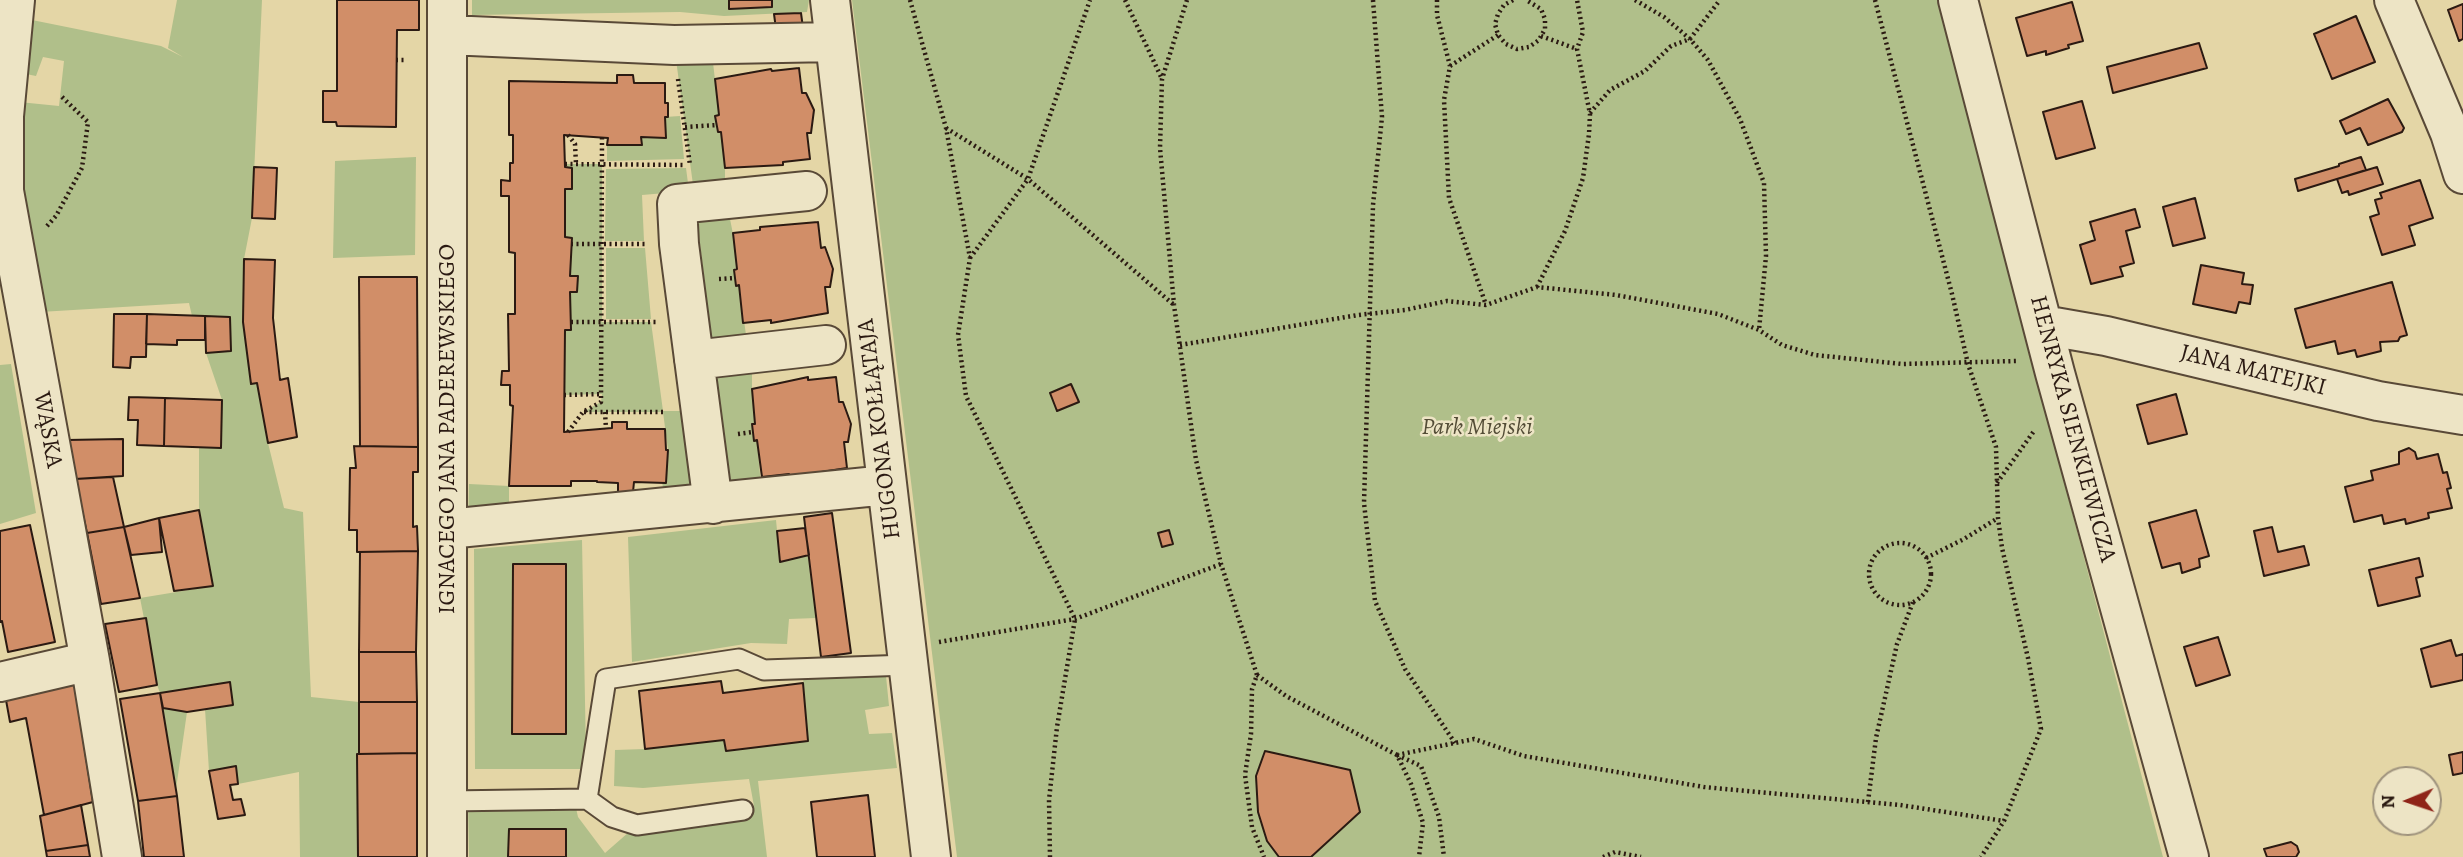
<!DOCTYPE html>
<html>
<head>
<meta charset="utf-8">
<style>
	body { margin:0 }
	#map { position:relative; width:2463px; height:857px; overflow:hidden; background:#e4d6a6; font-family:Alegreya,serif }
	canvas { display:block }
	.north { position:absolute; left:2372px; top:766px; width:70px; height:70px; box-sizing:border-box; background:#ede4c5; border:2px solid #9f937d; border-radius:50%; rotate:268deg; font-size:19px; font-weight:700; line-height:28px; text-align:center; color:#2b1a12 }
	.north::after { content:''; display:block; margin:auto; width:24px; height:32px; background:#8f2418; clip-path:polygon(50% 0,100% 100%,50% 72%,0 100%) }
</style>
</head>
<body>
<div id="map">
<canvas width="2463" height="857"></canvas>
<div class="north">N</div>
</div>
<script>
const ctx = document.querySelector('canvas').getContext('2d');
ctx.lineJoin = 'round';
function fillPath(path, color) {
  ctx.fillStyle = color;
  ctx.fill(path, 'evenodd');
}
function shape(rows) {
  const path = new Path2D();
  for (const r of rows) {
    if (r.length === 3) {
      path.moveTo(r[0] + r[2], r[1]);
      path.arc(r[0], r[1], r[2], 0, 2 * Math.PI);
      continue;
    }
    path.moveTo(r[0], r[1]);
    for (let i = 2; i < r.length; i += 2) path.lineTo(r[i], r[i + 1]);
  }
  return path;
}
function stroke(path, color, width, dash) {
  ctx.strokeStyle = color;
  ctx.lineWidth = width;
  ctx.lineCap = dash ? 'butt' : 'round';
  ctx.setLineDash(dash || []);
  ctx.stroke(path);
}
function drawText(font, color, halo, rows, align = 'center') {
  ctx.font = font + ' Alegreya,serif';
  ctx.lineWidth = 5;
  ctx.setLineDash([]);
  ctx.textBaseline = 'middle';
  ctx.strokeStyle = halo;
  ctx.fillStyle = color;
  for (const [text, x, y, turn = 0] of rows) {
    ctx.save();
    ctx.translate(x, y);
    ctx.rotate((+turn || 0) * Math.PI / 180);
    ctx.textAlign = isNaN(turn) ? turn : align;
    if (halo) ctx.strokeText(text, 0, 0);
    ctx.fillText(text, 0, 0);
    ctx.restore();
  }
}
fillPath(shape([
	[177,0,262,0,252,218,244,259,243,322,251,383,257,383,268,443,284,508,303,512,311,697,359,702,359,857,300,857,299,772,238,784,236,766,209,771,205,709,233,705,230,683,160,693,157,685,140,598,213,586,199,510,199,447,221,447,222,400,206,353,231,351,229,317,192,316,189,303,40,312,17,188,19,102,59,106,64,61,43,57,36,76,21,73,27,19,161,46,183,57,168,48],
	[472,0,729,0,730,9,772,7,772,0,809,0,807,12,724,16,680,12,472,15],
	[852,0,1937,0,2163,857,957,857],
	[674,45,711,45,719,115,715,116,717,132,721,132,725,168,725,188,694,192],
	[680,116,684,159,607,161,607,145,641,145,641,137,666,138,665,117],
	[416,157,415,255,333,258,335,161],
	[565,164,602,164,602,322,651,322,663,411,690,411,698,483,665,499,662,482,666,463,668,462,668,450,663,412,583,412,601,402,602,394,564,395,565,330,571,330,570,292,577,291,578,277,570,276,572,238,565,237,565,189,572,189,572,168,565,167],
	[686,168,689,191,642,195,644,241,605,241,606,169],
	[726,199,733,234,737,269,734,270,736,285,739,285,747,342,712,343,695,203],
	[606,248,645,248,651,319,606,319],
	[752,354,752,389,755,424,752,425,754,440,757,440,762,498,730,502,713,358],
	[11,364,36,513,0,524,0,365],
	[469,484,509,486,509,524,468,527],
	[776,520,780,562,809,555,816,618,789,619,787,644,751,643,632,662,628,537],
	[582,540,586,755,582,769,475,769,474,549],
	[885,666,889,706,865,710,869,734,892,733,897,768,758,781,767,857,469,857,468,800,574,799,578,817,605,853,637,825,743,810,754,806,749,779,643,788,614,786,615,750,645,749,724,740,726,751,808,741,803,683,805,669],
	[163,708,187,712,176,789]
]), '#b0bf8a');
const building = shape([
	[337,0,419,0,419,30,397,30,396,127,337,126,336,122,323,122,323,91,337,91,337,0],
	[729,0,772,0,772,7,729,9,729,0],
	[2072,2,2083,41,2068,45,2069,48,2046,55,2046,51,2027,56,2016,18,2072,2],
	[2463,4,2463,39,2459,41,2448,10,2463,4],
	[801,13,805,43,778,44,774,14,801,13],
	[2356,16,2375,62,2332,79,2314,34,2356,16],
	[2199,43,2207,68,2113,93,2107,67,2199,43],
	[799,68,802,93,806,93,814,110,811,133,807,133,810,159,783,162,783,165,725,168,721,132,718,132,715,116,719,115,715,79,771,69,772,71,799,68],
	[617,75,633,75,634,83,665,83,665,103,668,103,668,117,665,117,666,138,641,137,642,145,607,145,608,138,564,135,565,167,572,168,572,189,565,189,565,237,572,238,570,276,578,276,577,292,570,292,571,330,565,330,564,432,612,428,612,422,627,422,627,429,665,429,666,450,668,450,666,483,634,482,633,492,618,492,618,483,597,482,597,481,571,481,571,486,509,486,513,406,510,405,510,385,501,385,502,371,509,371,508,314,515,314,515,253,509,252,509,196,501,196,501,180,510,181,510,163,513,163,513,135,509,135,509,81,617,83,617,75],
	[2388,99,2404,128,2402,132,2368,145,2360,128,2346,134,2340,121,2388,99],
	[2082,101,2095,148,2056,159,2043,112,2082,101],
	[2361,157,2366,170,2298,191,2295,179,2339,166,2339,164,2361,157],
	[254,167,277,168,275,219,252,218,254,167],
	[2377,167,2383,184,2349,195,2348,191,2342,193,2337,179,2377,167],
	[2420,180,2433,218,2409,226,2415,245,2382,255,2370,217,2379,214,2375,200,2382,198,2380,193,2420,180],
	[2195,198,2205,238,2173,246,2163,207,2195,198],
	[2135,209,2140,227,2126,231,2134,263,2120,267,2123,276,2091,284,2080,245,2095,240,2090,222,2135,209],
	[818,222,821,248,825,247,833,269,830,287,825,287,828,313,771,323,771,320,743,323,739,285,736,286,734,270,737,269,733,233,760,230,760,227,818,222],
	[244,259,275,260,273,318,280,380,288,378,297,437,268,443,257,383,251,384,243,322,244,259],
	[2201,265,2244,273,2242,284,2253,285,2250,304,2239,302,2236,313,2193,304,2201,265],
	[359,277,417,277,418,447,360,446,359,277],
	[2392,282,2407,335,2400,337,2398,341,2380,342,2381,351,2357,357,2355,350,2338,354,2335,341,2306,348,2295,309,2392,282],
	[114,314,147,314,146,357,131,357,130,368,113,367,114,314],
	[147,314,205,316,205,340,177,340,177,345,146,344,147,314],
	[205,316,230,317,231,351,206,353,205,316],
	[808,377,808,380,836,377,839,402,843,402,851,424,848,442,844,442,847,468,789,477,789,474,762,477,757,440,754,441,752,424,755,424,752,389,808,377],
	[1071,384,1079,402,1057,411,1050,393,1071,384],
	[2176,394,2187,434,2148,444,2137,405,2176,394],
	[129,397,165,398,164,446,137,445,138,420,128,420,129,397],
	[165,398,222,400,221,448,164,446,165,398],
	[123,439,123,476,75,479,67,440,123,439],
	[354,446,418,447,418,472,413,472,413,527,417,526,418,551,357,552,357,530,349,530,350,468,356,468,354,446],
	[2409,448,2415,452,2417,459,2438,454,2443,473,2447,472,2451,488,2447,489,2452,508,2428,513,2429,518,2406,524,2405,519,2384,524,2382,515,2354,522,2345,487,2373,480,2371,471,2399,464,2399,452,2409,448],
	[113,477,124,527,87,533,75,479,113,477],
	[199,510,213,586,174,591,159,518,199,510],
	[2196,510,2209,556,2199,559,2200,567,2182,573,2180,563,2162,568,2149,523,2196,510],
	[832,513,851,653,821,657,804,517,832,513],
	[159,518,162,552,131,555,124,527,159,518],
	[30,525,55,642,8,652,2,621,0,622,0,531,30,525],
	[124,527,140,598,101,604,87,533,124,527],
	[2272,527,2278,552,2304,546,2309,565,2264,576,2254,531,2272,527],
	[805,528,809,555,780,562,777,531,805,528],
	[1169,530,1173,544,1162,547,1158,533,1169,530],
	[418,551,416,652,359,652,360,552,418,551],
	[2419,558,2423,576,2416,578,2420,596,2378,606,2369,570,2419,558],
	[513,564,566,564,566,734,512,734,513,564],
	[146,618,157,685,119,692,105,624,146,618],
	[2218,637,2230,675,2196,686,2184,647,2218,637],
	[2451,640,2456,656,2463,654,2463,680,2431,687,2421,649,2451,640],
	[359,652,416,652,417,702,359,702,359,652],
	[73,674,93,802,44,815,26,718,10,722,4,689,73,674],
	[721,681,723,693,803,683,808,741,726,751,724,740,645,749,639,691,721,681],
	[230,682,233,705,187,712,163,708,160,693,230,682],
	[160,693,177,796,138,801,120,699,160,693],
	[359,702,417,702,417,753,359,754,359,702],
	[1265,751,1350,770,1360,812,1311,857,1279,857,1267,841,1258,812,1256,776,1265,751],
	[2463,752,2463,773,2453,775,2449,755,2463,752],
	[417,753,417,857,358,857,357,754,417,753],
	[236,766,238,784,230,785,233,800,241,799,245,815,218,819,209,771,236,766],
	[868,795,875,857,817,857,811,802,868,795],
	[177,796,184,857,144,857,138,801,177,796],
	[81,805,88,845,46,851,40,816,81,805],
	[509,829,566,829,566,857,508,857,509,829],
	[2291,842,2297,846,2299,852,2296,857,2267,857,2264,849,2291,842],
	[88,845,90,857,47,857,46,851,88,845]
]);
fillPath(building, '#d18e68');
stroke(building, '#2b1a12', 2);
const lane = shape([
	[587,799,606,679,739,659,764,670,908,665],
	[448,801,587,799,612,817,637,825,743,810]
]);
const street = shape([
	[15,0,4,116,4,191,90,661,122,857],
	[447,0,447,857],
	[830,0,931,857],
	[1958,0,2055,373,2189,857],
	[2394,0,2450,133,2463,174],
	[448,35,674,45,835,42],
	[2043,325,2106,336,2378,401,2463,415],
	[694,360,826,345],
	[713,504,679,244,677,204,807,191],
	[448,529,887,485],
	[0,682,90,661]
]);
stroke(lane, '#594937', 23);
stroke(street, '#594937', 42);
stroke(shape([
	[910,0,946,128,970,258,958,335,966,396,1075,619,1057,727,1049,800,1050,857],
	[1125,0,1162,79],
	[1187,0,1162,79,1160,148,1174,305,1196,460,1221,564,1257,675,1252,689,1251,734,1245,775,1252,827,1264,857],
	[1373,0,1382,117,1373,205,1364,503,1375,601,1405,669,1455,743],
	[1437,0,1437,15,1450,66,1444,100,1449,198,1486,305],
	[1513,0,1504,5,1498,14,1495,24,1498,35,1506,44,1517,49,1529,47,1539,40,1545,29,1545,19,1541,9,1526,0],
	[1635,0,1664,17,1690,39,1708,60,1740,119,1764,183,1766,256,1759,330],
	[1875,0,1952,294,1968,364,1996,447,1998,518,2002,548,2028,658,2041,729,2004,821,1981,857],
	[1541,36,1577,49],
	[396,60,406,60],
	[1450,66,1498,35],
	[678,79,690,165],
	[1590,113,1610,90,1645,71,1671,46,1690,39,1720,0],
	[685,127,717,125],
	[946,128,1028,179,1174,305],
	[568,135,575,144,576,164],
	[565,164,686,165],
	[47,226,56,216,82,168,88,122,61,96],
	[571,244,646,244],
	[970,258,1028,179,1090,0],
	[719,279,735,278],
	[1537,287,1565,231,1583,178,1589,134,1590,114,1577,49,1583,32,1577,0],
	[571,322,657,322],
	[1180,345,1358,315,1405,310,1447,301,1486,305,1537,287,1616,295,1718,314,1759,330,1782,345,1815,355,1902,364,2017,361],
	[564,395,602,394],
	[584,412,666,412],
	[605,412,606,429],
	[568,432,583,412,601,402,602,138],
	[738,434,753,432],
	[1997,483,2034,431],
	[1900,574,31],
	[1926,558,1964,539,1998,518],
	[939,642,1075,619,1221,564],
	[1257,675,1286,696,1397,755,1411,784,1423,823,1419,857],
	[1397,755,1474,739,1524,756,1704,787,1900,805,2004,821],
	[1397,755,1421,766,1439,817,1444,857],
	[1868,802,1876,738,1897,644,1913,602],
	[1603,857,1615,852,1641,857]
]), '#2b1a12', 4.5, [2, 3.5]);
stroke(lane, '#ede4c5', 19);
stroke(street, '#ede4c5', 38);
drawText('24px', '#2b1a12', '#ede4c5', [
	["JANA MATEJKI",2253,371,14],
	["IGNACEGO JANA PADEREWSKIEGO",448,429,-90],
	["HUGONA KOŁŁĄTAJA",880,429,-97],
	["HENRYKA SIENKIEWICZA",2072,429,75],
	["WĄSKA",47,430,80]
]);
drawText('italic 24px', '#534c36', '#ede4c5', [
	["Park Miejski",1477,428]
]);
</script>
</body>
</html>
